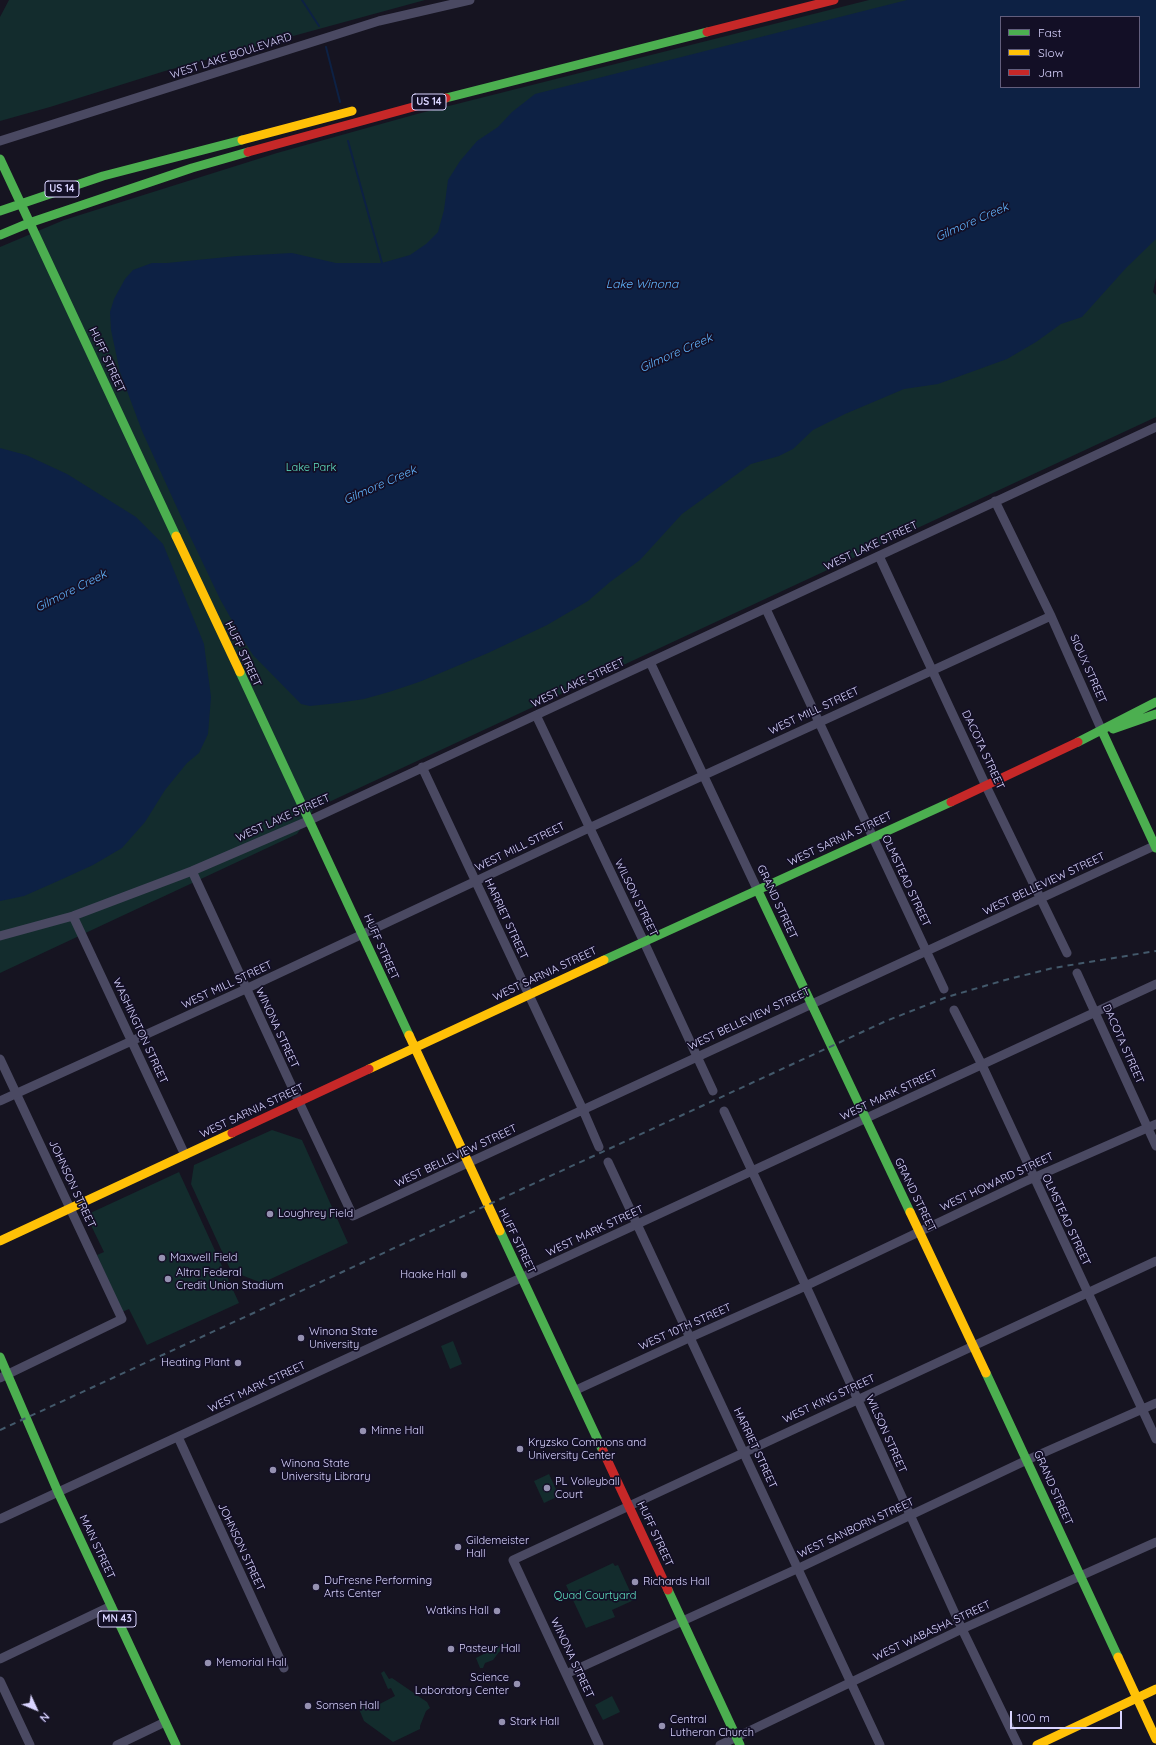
<!DOCTYPE html>
<html>
<head>
<meta charset="utf-8">
<style>
	body { margin:0 }
	#map { position:relative; width:1156px; height:1745px; overflow:hidden; background:#161421; font-family:Quicksand,sans-serif }
	canvas { display:block }
	.legend { position:absolute; left:1000px; top:16px; width:140px; height:72px; box-sizing:border-box; background:#130f26; border:1px solid #625e7d; margin:0; padding:5px 7px; list-style:none; font-size:12px; color:#d9d4ff }
	.legend li { display:flex; align-items:center; gap:8px; height:20px }
	.legend b { width:20px; border:1px solid #625e7d }
	.north { position:absolute; left:16px; top:1689px; width:40px; height:40px; -webkit-text-stroke:3px #130f26; paint-order:stroke; rotate:134deg; font-size:11px; font-weight:700; line-height:16px; text-align:center; color:#d9d4ff }
	.north::after { content:''; display:block; margin:auto; width:14px; height:18px; background:#d9d4ff; clip-path:polygon(50% 0,100% 100%,50% 72%,0 100%) }
	.scale { position:absolute; left:1010px; top:1711px; width:112px; height:18px; box-sizing:border-box; border:2px solid #d9d4ff; border-top:0; padding-left:5px; font-size:12px; line-height:14px; white-space:nowrap; color:#d9d4ff; -webkit-text-stroke:3px #130f26; paint-order:stroke }
</style>
</head>
<body>
<div id="map">
<canvas width="1156" height="1745"></canvas>
<ul class="legend">
<li><b style="height:5px;background:#4caf50"></b>Fast</li>
<li><b style="height:5px;background:#ffc107"></b>Slow</li>
<li><b style="height:5px;background:#c62828"></b>Jam</li>
</ul>
<div class="north">N</div>
<div class="scale">100 m</div>
</div>
<script>
const ctx = document.querySelector('canvas').getContext('2d');
ctx.lineJoin = 'round';
function fillPath(path, color) {
  ctx.fillStyle = color;
  ctx.fill(path, 'evenodd');
}
function shape(rows) {
  const path = new Path2D();
  for (const r of rows) {
    path.moveTo(r[0], r[1]);
    for (let i = 2; i < r.length; i += 2) path.lineTo(r[i], r[i + 1]);
  }
  return path;
}
function stroke(path, color, width, dash) {
  ctx.strokeStyle = color;
  ctx.lineWidth = width;
  ctx.lineCap = dash ? 'butt' : 'round';
  ctx.setLineDash(dash || []);
  ctx.stroke(path);
}
function drawText(font, color, halo, rows, align = 'center') {
  ctx.font = font + ' Quicksand,sans-serif';
  ctx.lineWidth = 3.5;
  ctx.setLineDash([]);
  ctx.textBaseline = 'middle';
  ctx.strokeStyle = halo;
  ctx.fillStyle = color;
  for (const [text, x, y, turn = 0] of rows) {
    ctx.save();
    ctx.translate(x, y);
    ctx.rotate((+turn || 0) * Math.PI / 180);
    ctx.textAlign = isNaN(turn) ? turn : align;
    if (halo) ctx.strokeText(text, 0, 0);
    ctx.fillText(text, 0, 0);
    ctx.restore();
  }
}
fillPath(shape([
	[9,0,425,0,165,71,50,107,0,121,0,17],
	[869,0,1156,0,1156,278,1153,292,1156,295,1156,417,314,809,297,834,0,973,0,247,64,220,277,153,417,114],
	[1001,17,1139,17,1139,87,1001,87],
	[272,1130,302,1140,348,1243,262,1283,231,1271,191,1184,194,1165],
	[179,1172,239,1303,147,1345,129,1309,122,1312,97,1255,104,1252,86,1215],
	[453,1341,462,1364,450,1369,441,1346],
	[549,1474,559,1496,544,1503,534,1481],
	[613,1563,615,1566,618,1565,634,1600,612,1610,615,1617,586,1628,566,1585],
	[507,1642,505,1649,499,1652,493,1660,485,1663,483,1668,480,1668,476,1658],
	[384,1671,389,1679,392,1678,427,1702,430,1708,426,1711,420,1726,420,1729,393,1742,364,1721,359,1709,367,1699,372,1708,395,1696,391,1688,388,1689,381,1673],
	[612,1696,620,1712,603,1720,595,1705]
]), '#132c2d');
fillPath(shape([
	[907,0,1156,0,1156,239,1126,268,1082,317,1061,324,1036,342,1007,359,938,384,904,389,845,414,813,430,793,449,779,456,751,464,682,514,640,560,610,582,588,601,547,625,488,653,419,682,389,692,364,699,338,703,310,706,301,704,253,655,239,633,220,599,189,534,142,431,120,372,111,330,110,312,114,299,125,279,133,270,152,263,167,263,237,256,292,253,336,263,382,263,410,255,426,244,438,232,444,210,448,180,460,161,477,141,498,127,512,112,535,94],
	[1001,17,1139,17,1139,87,1001,87],
	[0,448,26,455,67,474,136,517,163,544,204,644,211,697,208,734,199,753,187,763,165,790,145,822,122,848,93,865,58,881,24,896,0,901]
]), '#0d2144');
stroke(shape([
	[302,0,319,26],
	[326,47,340,102],
	[348,141,382,263]
]), '#0d2144', 2);
stroke(shape([
	[0,141,379,21,470,0],
	[995,501,1051,616,1102,731],
	[879,556,986,786,1067,953],
	[766,609,944,989],
	[650,662,758,891],
	[536,715,644,942,713,1091],
	[422,767,583,1110,599,1147],
	[192,871,299,1102,353,1216,1156,845],
	[73,916,185,1155],
	[0,936,73,916,192,871,308,821,1156,427],
	[1077,973,1156,1146],
	[954,1010,982,1065,1156,1439],
	[0,1059,122,1319,0,1378],
	[0,1101,237,993,589,828,1051,616],
	[724,1111,811,1297,962,1629,1018,1745],
	[608,1162,880,1745],
	[576,1390,689,1338,797,1290,1024,1182,1156,1124],
	[178,1437,284,1668],
	[0,1519,1156,984],
	[0,1659,111,1606],
	[566,1674,799,1568,1027,1460,1156,1403],
	[0,1681,30,1745],
	[117,1745,165,1722],
	[599,1745,513,1560,1156,1261],
	[720,1745,962,1629,1156,1542]
]), '#4a4962', 9);
stroke(shape([
	[446,98,707,32],
	[0,159,176,536],
	[0,211,103,176,242,140],
	[0,235,29,223,192,168,248,152],
	[240,672,409,1035],
	[1113,729,1156,714],
	[1102,731,1156,848],
	[1078,742,1156,702],
	[758,891,910,1212],
	[604,960,951,802],
	[500,1231,603,1451],
	[0,1357,58,1492,176,1745],
	[986,1373,1118,1657],
	[668,1590,740,1745]
]), '#4caf50', 9);
stroke(shape([
	[242,140,352,111],
	[176,536,240,672],
	[409,1035,500,1231],
	[369,1069,604,960],
	[910,1212,986,1373],
	[0,1241,232,1133],
	[1118,1657,1156,1739],
	[1037,1745,1156,1689]
]), '#ffc107', 9);
stroke(shape([
	[707,32,834,0],
	[248,152,446,98],
	[951,802,1078,742],
	[232,1133,369,1069],
	[603,1451,668,1590]
]), '#c62828', 9);
stroke(shape([
	[0,1430,886,1021,947,997,1005,980,1053,968,1156,951]
]), '#43596b', 2, [6, 5]);
for (const [x, y, r, color] of [
	[270,1214,4,"#9591b1"],
	[162,1258,4,"#9591b1"],
	[464,1275,4,"#9591b1"],
	[168,1279,4,"#9591b1"],
	[301,1338,4,"#9591b1"],
	[238,1363,4,"#9591b1"],
	[363,1431,4,"#9591b1"],
	[520,1449,4,"#9591b1"],
	[273,1470,4,"#9591b1"],
	[547,1488,4,"#9591b1"],
	[458,1547,4,"#9591b1"],
	[635,1582,4,"#9591b1"],
	[316,1587,4,"#9591b1"],
	[497,1611,4,"#9591b1"],
	[451,1649,4,"#9591b1"],
	[208,1663,4,"#9591b1"],
	[517,1684,4,"#9591b1"],
	[308,1706,4,"#9591b1"],
	[502,1722,4,"#9591b1"],
	[662,1726,4,"#9591b1"]
]) {
  const dot = new Path2D();
  dot.arc(x, y, r, 0, 2 * Math.PI);
  ctx.fillStyle = color;
  ctx.fill(dot);
  stroke(dot, '#130f26', 1.5);
}
for (const [x, y, w] of [
	[429,102,34],
	[62,189,34],
	[117,1619,38]
]) {
  const box = new Path2D();
  box.roundRect(x - w / 2, y - 8, w, 16, 3);
  ctx.fillStyle = '#130f26';
  ctx.fill(box);
  stroke(box, '#d9d4ff', 1);
}
drawText('bold 10px', '#d9d4ff', null, [
	["US 14",429,102],
	["US 14",62,189],
	["MN 43",117,1619]
]);
drawText('11px', '#d9d4ff', '#130f26', [
	["WEST LAKE BOULEVARD",231,56,-18],
	["HUFF STREET",107,360,65],
	["WEST LAKE STREET",871,546,-25],
	["HUFF STREET",243,654,65],
	["SIOUX STREET",1088,669,66],
	["WEST LAKE STREET",578,683,-25],
	["WEST MILL STREET",814,711,-25],
	["DACOTA STREET",983,750,65],
	["WEST LAKE STREET",283,818,-24],
	["WEST SARNIA STREET",840,839,-25],
	["WEST MILL STREET",520,847,-26],
	["OLMSTEAD STREET",906,881,65],
	["WEST BELLEVIEW STREET",1044,884,-25],
	["WILSON STREET",636,898,64],
	["GRAND STREET",777,902,65],
	["HARRIET STREET",506,919,65],
	["HUFF STREET",381,947,66],
	["WEST SARNIA STREET",545,974,-25],
	["WEST MILL STREET",227,985,-25],
	["WEST BELLEVIEW STREET",749,1019,-25],
	["WINONA STREET",277,1028,65],
	["WASHINGTON STREET",140,1031,65],
	["DACOTA STREET",1123,1044,66],
	["WEST MARK STREET",889,1095,-25],
	["WEST SARNIA STREET",252,1111,-25],
	["WEST BELLEVIEW STREET",456,1156,-25],
	["WEST HOWARD STREET",997,1182,-25],
	["JOHNSON STREET",72,1184,65],
	["GRAND STREET",915,1195,64],
	["OLMSTEAD STREET",1066,1220,65],
	["WEST MARK STREET",595,1231,-25],
	["HUFF STREET",517,1241,64],
	["WEST 10TH STREET",685,1327,-24],
	["WEST MARK STREET",257,1387,-25],
	["WEST KING STREET",829,1399,-25],
	["WILSON STREET",886,1434,66],
	["HARRIET STREET",755,1448,65],
	["GRAND STREET",1053,1488,66],
	["WEST SANBORN STREET",856,1528,-25],
	["HUFF STREET",655,1534,65],
	["MAIN STREET",97,1547,65],
	["JOHNSON STREET",241,1547,65],
	["WEST WABASHA STREET",932,1631,-25],
	["WINONA STREET",572,1658,65]
]);
drawText('11px', '#5fe0c0', '#130f26', [
	["Lake Park",311,468],
	["Quad Courtyard",595,1596]
]);
drawText('11px', '#d9d4ff', '#130f26', [
	["Loughrey Field",278,1214],
	["Maxwell Field",170,1258],
	["Altra Federal",176,1273],
	["Credit Union Stadium",176,1286],
	["Haake Hall",456,1275,"right"],
	["Winona State",309,1332],
	["University",309,1345],
	["Heating Plant",230,1363,"right"],
	["Minne Hall",371,1431],
	["Kryzsko Commons and",528,1443],
	["University Center",528,1456],
	["Winona State",281,1464],
	["University Library",281,1477],
	["PL Volleyball",555,1482],
	["Court",555,1495],
	["Gildemeister",466,1541],
	["Hall",466,1554],
	["DuFresne Performing",324,1581],
	["Arts Center",324,1594],
	["Richards Hall",643,1582],
	["Watkins Hall",489,1611,"right"],
	["Pasteur Hall",459,1649],
	["Memorial Hall",216,1663],
	["Science",509,1678,"right"],
	["Laboratory Center",509,1691,"right"],
	["Somsen Hall",316,1706],
	["Central",670,1720],
	["Lutheran Church",670,1733],
	["Stark Hall",510,1722]
], 'left');
drawText('italic 12px', '#62b6ff', '#130f26', [
	["Gilmore Creek",972,222,-24],
	["Lake Winona",642,284],
	["Gilmore Creek",676,353,-24],
	["Gilmore Creek",380,485,-24],
	["Gilmore Creek",71,591,-27]
]);
</script>
</body>
</html>
